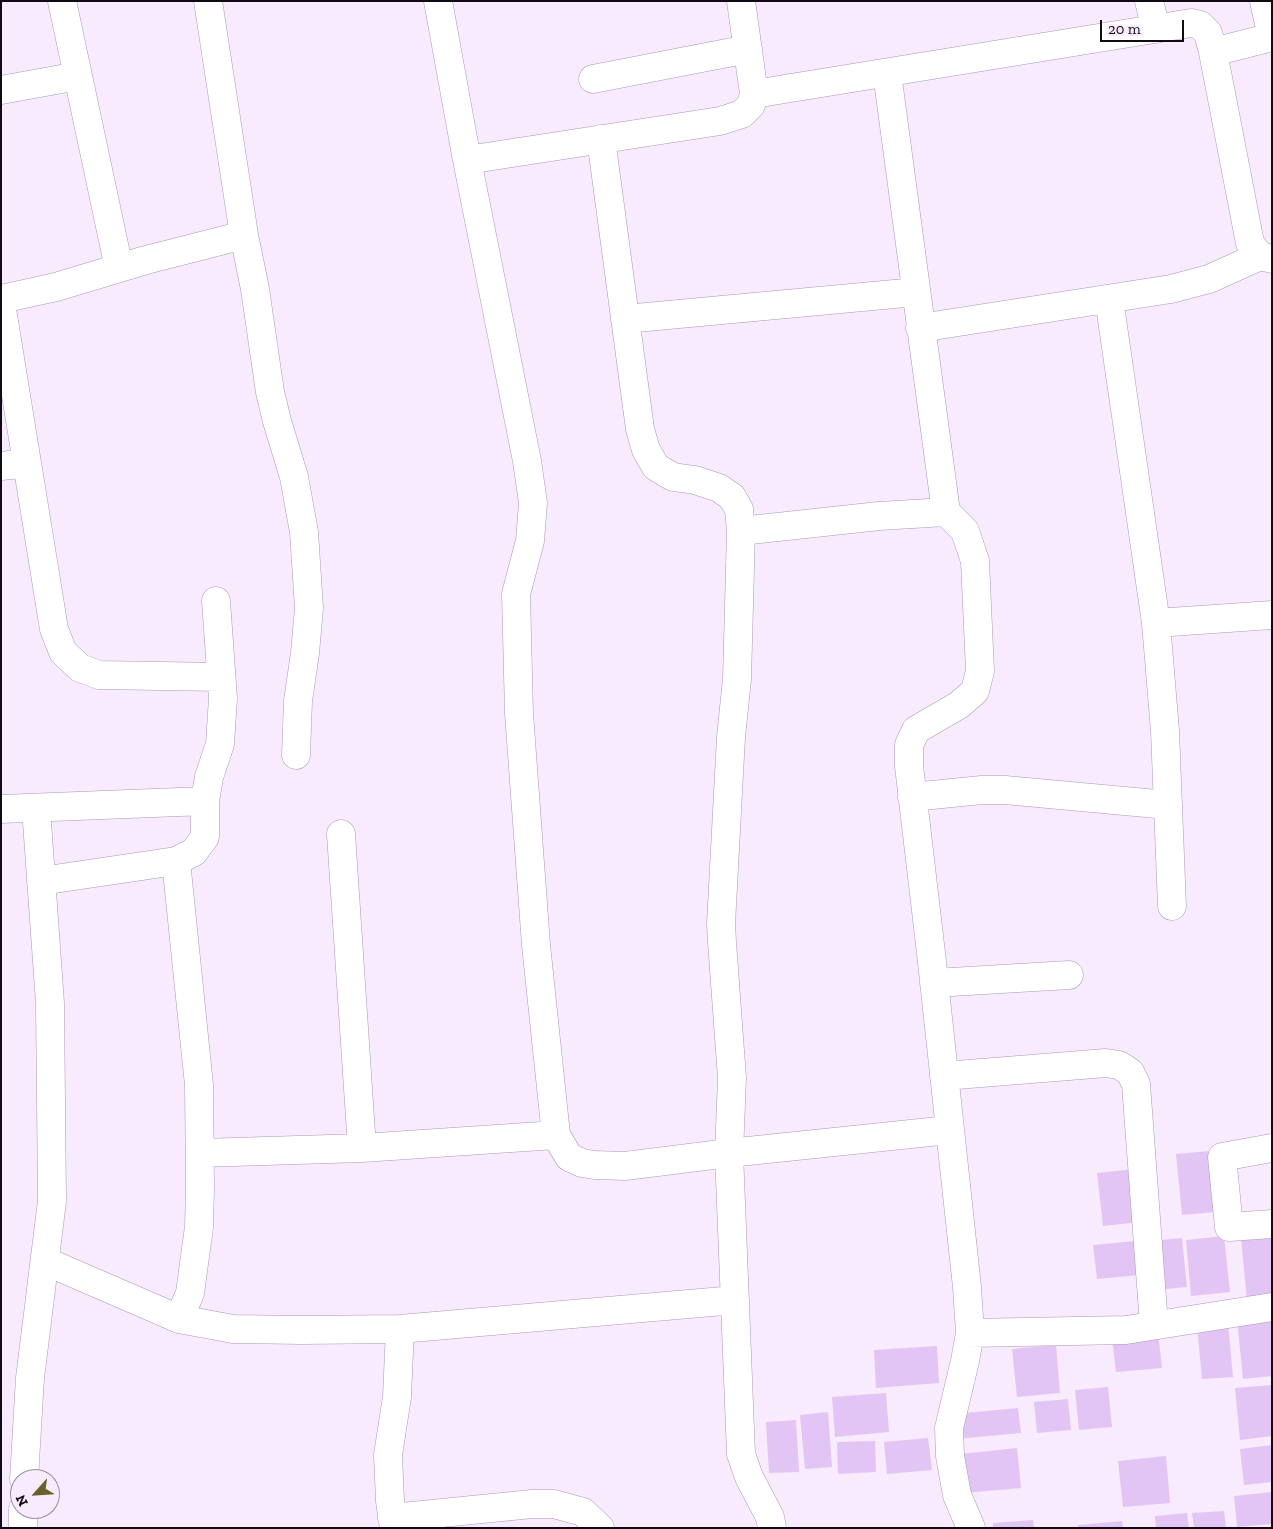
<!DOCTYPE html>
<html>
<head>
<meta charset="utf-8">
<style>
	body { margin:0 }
	#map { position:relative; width:1273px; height:1529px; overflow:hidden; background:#f7ebfd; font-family:"Zilla Slab",serif }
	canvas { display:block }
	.frame { position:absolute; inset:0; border:2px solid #110a14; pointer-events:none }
	.north { position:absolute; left:10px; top:1469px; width:50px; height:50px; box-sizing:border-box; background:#f7ebfd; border:1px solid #9b91a0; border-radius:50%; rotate:244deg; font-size:14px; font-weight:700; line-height:20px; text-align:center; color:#110a14 }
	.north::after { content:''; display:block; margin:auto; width:18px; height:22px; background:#69602c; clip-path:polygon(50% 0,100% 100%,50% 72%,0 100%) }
	.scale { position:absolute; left:1100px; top:20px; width:84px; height:22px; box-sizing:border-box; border:2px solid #110a14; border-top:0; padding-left:6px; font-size:15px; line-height:18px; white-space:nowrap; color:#110a14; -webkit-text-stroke:4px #f7ebfd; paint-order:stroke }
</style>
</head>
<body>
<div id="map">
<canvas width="1273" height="1529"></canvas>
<div class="frame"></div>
<div class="north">N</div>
<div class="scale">20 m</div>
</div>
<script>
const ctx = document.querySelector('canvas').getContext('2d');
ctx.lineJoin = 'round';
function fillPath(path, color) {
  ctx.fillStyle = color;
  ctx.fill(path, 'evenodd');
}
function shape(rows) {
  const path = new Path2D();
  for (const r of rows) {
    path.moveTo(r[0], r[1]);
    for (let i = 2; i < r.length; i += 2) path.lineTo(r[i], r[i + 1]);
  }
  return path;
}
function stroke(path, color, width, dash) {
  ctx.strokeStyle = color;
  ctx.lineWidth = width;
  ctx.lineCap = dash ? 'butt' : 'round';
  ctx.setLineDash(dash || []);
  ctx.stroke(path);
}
fillPath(shape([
	[1210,1151,1216,1212,1182,1215,1176,1154],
	[1135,1169,1140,1222,1103,1226,1097,1173],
	[1224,1236,1230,1292,1191,1296,1186,1240],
	[1272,1236,1272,1298,1247,1300,1241,1239],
	[1182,1238,1187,1287,1156,1290,1151,1241],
	[1136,1241,1140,1275,1097,1279,1093,1245],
	[1272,1315,1272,1376,1243,1379,1237,1319],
	[1228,1323,1233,1377,1202,1379,1197,1326],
	[1158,1332,1162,1368,1116,1372,1112,1337],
	[1056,1345,1060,1393,1017,1397,1012,1349],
	[937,1346,939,1383,876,1388,874,1350],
	[1272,1385,1272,1436,1240,1440,1235,1388],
	[1108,1387,1112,1427,1079,1430,1075,1390],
	[886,1393,889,1432,835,1437,832,1397],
	[1068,1399,1071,1430,1037,1433,1034,1402],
	[1018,1408,1021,1433,956,1439,954,1414],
	[828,1412,832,1467,805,1469,800,1415],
	[796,1420,799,1472,769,1473,766,1422],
	[928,1438,932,1470,887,1474,884,1442],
	[875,1441,876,1472,838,1474,837,1442],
	[1272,1445,1272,1482,1244,1485,1240,1449],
	[1017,1448,1021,1488,965,1493,961,1454],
	[1166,1456,1170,1503,1123,1507,1118,1461],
	[1272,1492,1272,1524,1237,1527,1234,1496],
	[1224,1511,1226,1528,1194,1528,1192,1513],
	[1187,1513,1189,1528,1156,1528,1155,1516],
	[1033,1520,1034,1528,993,1528,993,1523],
	[1122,1521,1123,1528,1078,1528,1078,1525]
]), '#e3c5f5');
const street = shape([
	[62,1,119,268],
	[208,1,244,235,255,289,270,392,277,421,294,477,304,532,309,608,305,653,298,701,296,755],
	[438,1,467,160,527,461,533,503,530,541,516,594,519,713,536,945,556,1135,569,1157,582,1163,595,1165,625,1166,729,1153,949,1130],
	[1149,1,1156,29],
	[1264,1,1272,37],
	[1213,52,1272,37],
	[887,73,946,512],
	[593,79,748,49],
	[1,90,78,76],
	[754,94,1191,23,1200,25,1208,33,1213,52,1250,243,1260,256,1272,259],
	[601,139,640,429,646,450,656,467,673,477,695,480,719,488,732,497,739,509,741,531,737,679,731,737,721,924,722,942,732,1078,729,1153,741,1454,749,1477,770,1517,772,1528],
	[467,160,720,121,742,114,751,105,754,94,741,1],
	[1,299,56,287,146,260,244,235],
	[1109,299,1156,623,1165,731,1172,906],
	[1,303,54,629,63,652,80,668,99,675,221,677],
	[625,319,916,292],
	[920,328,1171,289,1209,279,1260,256],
	[1,466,27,463],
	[741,531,879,516,946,512,965,531,975,561,980,671,975,691,959,705,916,730,909,745,909,766,931,953,967,1287,970,1333,965,1361,949,1428,950,1456,957,1495,971,1528],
	[1156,623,1272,615],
	[912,797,982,790,1005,790,1168,805],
	[1,809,205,801],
	[341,834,362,1148],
	[176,861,199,1085,200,1188,199,1227,190,1293,179,1319],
	[41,881,176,861,194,852,205,837,205,801,209,777,220,744,223,698,216,601],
	[934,983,1069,975],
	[944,1076,1106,1063,1119,1065,1130,1072,1136,1084,1154,1325],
	[1272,1148,1222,1157,1229,1227,1272,1224],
	[200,1153,362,1148,556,1135],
	[45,1261,179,1319,233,1329,302,1330,400,1329,735,1300],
	[970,1333,1126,1330,1272,1307],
	[24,1479,30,1378,52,1201,50,1003,36,808],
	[392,1518,532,1504,554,1504,583,1512,600,1528],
	[23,1528,23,1509],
	[394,1528,390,1501,388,1455,397,1397,400,1329]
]);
stroke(street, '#a998b3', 29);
stroke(street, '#fff', 28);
</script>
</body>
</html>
